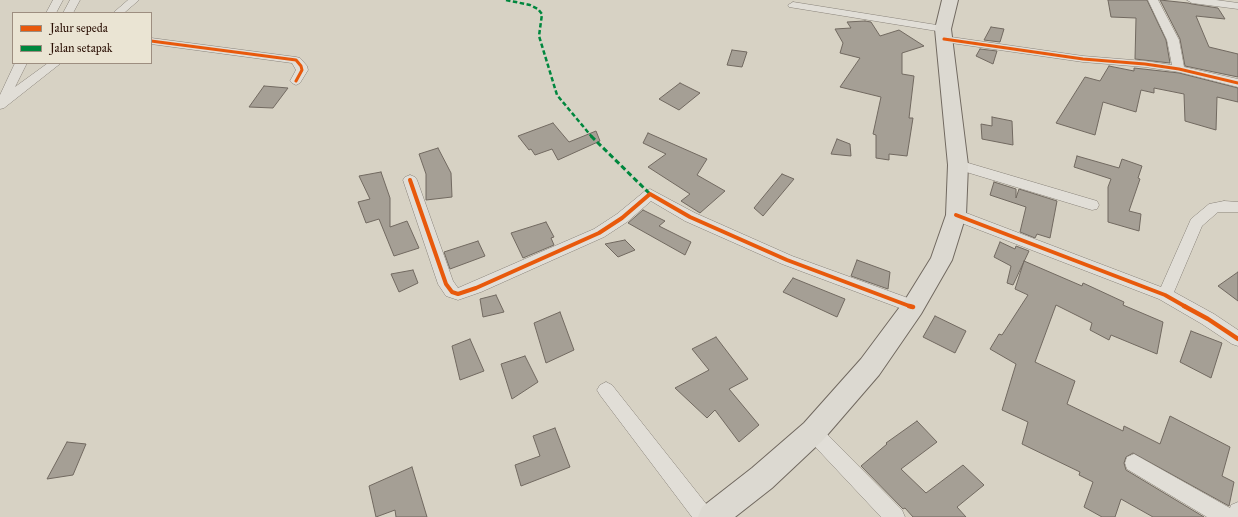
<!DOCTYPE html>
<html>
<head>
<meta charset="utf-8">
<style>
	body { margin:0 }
	#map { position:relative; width:1238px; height:517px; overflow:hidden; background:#d7d2c4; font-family:"IM FELL Great Primer",serif }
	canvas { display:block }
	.legend { position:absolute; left:12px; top:12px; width:140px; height:52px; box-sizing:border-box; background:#eae4d3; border:1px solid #9d8e80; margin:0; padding:5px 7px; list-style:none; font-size:12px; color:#290e03 }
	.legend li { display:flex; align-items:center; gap:8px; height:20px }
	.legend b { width:20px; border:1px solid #9d8e80 }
</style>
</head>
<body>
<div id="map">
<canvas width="1238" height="517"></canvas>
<ul class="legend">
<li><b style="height:5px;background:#e8590c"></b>Jalur sepeda</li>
<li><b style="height:5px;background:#00873e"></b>Jalan setapak</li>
</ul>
</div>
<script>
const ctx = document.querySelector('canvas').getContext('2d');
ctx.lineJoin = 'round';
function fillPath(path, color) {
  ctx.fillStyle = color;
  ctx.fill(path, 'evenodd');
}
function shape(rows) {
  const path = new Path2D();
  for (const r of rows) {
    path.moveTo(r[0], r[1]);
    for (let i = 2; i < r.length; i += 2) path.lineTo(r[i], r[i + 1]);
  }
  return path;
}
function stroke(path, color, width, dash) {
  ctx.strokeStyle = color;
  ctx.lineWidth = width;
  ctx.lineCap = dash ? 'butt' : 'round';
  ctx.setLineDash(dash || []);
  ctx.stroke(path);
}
const building = shape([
	[1108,0,1147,0,1166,40,1170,63,1135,59,1136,18,1111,17,1108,0],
	[1160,0,1188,3,1192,4,1218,8,1225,19,1196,16,1209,47,1238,54,1238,77,1185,66,1180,39,1160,0],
	[865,21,871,22,880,36,899,30,924,46,902,53,902,74,914,76,909,118,913,118,907,156,889,154,889,160,876,158,876,135,873,134,881,97,840,87,860,58,840,53,843,43,835,29,851,28,847,22,865,21],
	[991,27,1004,29,1000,42,984,40,991,27],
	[980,49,997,51,993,64,976,56,980,49],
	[732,50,747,52,742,67,727,65,732,50],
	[1109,66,1134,71,1134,68,1179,73,1238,88,1238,102,1217,97,1216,130,1185,121,1184,94,1154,88,1154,93,1141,90,1136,112,1103,102,1095,135,1056,123,1085,77,1100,81,1109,66],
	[680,83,700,93,679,110,659,99,680,83],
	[264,86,288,88,273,108,249,107,264,86],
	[992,117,1012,121,1013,145,982,139,981,124,992,126,992,117],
	[553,123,569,142,596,131,600,141,558,160,552,149,535,155,531,149,529,150,518,136,553,123],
	[648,133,707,159,697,175,725,191,700,213,681,201,690,194,648,167,666,154,643,143,648,133],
	[837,139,850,144,851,156,831,154,837,139],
	[438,148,451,173,452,197,426,200,426,174,419,154,438,148],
	[1077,156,1119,168,1122,159,1142,166,1138,178,1140,179,1129,211,1141,214,1139,231,1108,222,1108,187,1111,179,1074,167,1077,156],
	[381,172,390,198,390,227,407,221,419,248,394,256,379,219,366,223,358,202,370,199,359,176,381,172],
	[782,174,794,179,763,216,754,208,782,174],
	[994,182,1016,189,1016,198,1019,189,1057,201,1050,238,1037,234,1035,238,1020,232,1026,207,990,195,994,182],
	[643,210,665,221,659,226,691,242,685,255,628,223,643,210],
	[546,222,554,237,551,238,554,245,523,258,511,233,546,222],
	[625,240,635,250,618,257,605,244,625,240],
	[478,241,485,256,450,269,444,252,478,241],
	[1000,242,1015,249,1016,246,1029,251,1013,285,1007,283,1011,266,994,257,1000,242],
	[857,260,890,272,888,289,851,276,857,260],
	[1024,261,1082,286,1083,283,1124,302,1123,305,1163,322,1157,354,1111,335,1109,340,1090,330,1092,323,1056,305,1035,362,1075,381,1067,404,1123,431,1124,426,1160,444,1170,416,1230,447,1222,476,1234,482,1229,506,1133,453,1126,457,1124,463,1126,470,1204,517,1153,517,1121,499,1115,517,1102,517,1084,507,1093,482,1079,475,1080,472,1022,444,1028,422,1002,410,1016,364,990,349,999,334,1002,335,1028,295,1015,289,1024,261],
	[413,270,418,283,399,292,391,274,413,270],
	[1238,272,1238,301,1218,286,1238,272],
	[793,278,845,299,837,317,783,292,793,278],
	[496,295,504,312,483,317,480,299,496,295],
	[560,312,574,350,546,363,534,323,560,312],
	[935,316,966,331,955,353,923,337,935,316],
	[1191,331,1222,343,1211,378,1180,362,1191,331],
	[716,337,748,379,729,389,759,425,739,442,715,410,707,418,675,388,709,370,692,349,716,337],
	[470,339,484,371,460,380,452,346,470,339],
	[525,356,538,382,512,399,501,364,525,356],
	[917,421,937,442,901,469,926,493,963,465,984,485,957,507,966,517,913,517,905,508,903,509,861,466,887,444,886,443,917,421],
	[555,428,570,467,521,486,515,465,540,456,533,436,555,428],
	[67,442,86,444,73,475,47,479,67,442],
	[412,467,427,517,396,517,395,510,376,517,369,486,412,467]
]);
fillPath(building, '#a59f95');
stroke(building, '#716960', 1);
const street = shape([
	[53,0,63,0,56,13,46,13,53,0],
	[70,0,80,0,73,13,63,13,70,0],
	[128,0,139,0,124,13,113,13,128,0],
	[1148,0,1158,0,1179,40,1184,67,1238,79,1238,87,1179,72,1145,67,1083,62,944,42,939,39,944,36,1083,56,1145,61,1172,65,1167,40,1148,0],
	[1187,0,1216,0,1238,3,1238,9,1192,3,1187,0],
	[793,2,943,26,948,29,943,32,789,7,788,5,793,2],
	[151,38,296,57,300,58,307,66,308,70,300,83,296,85,292,83,290,81,296,70,292,63,151,44,151,38],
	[15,63,27,63,15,87,48,63,61,63,4,108,0,109,0,95,15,63],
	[958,160,1097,201,1099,205,1097,209,1092,210,953,168,951,165,953,162,958,160],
	[410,175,415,177,417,180,453,281,458,288,594,229,617,214,645,191,650,189,695,213,792,256,919,302,921,307,919,312,913,313,782,264,685,221,651,201,627,222,604,237,481,292,458,300,446,296,438,284,403,180,405,177,410,175],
	[1224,201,1238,202,1238,212,1218,212,1202,226,1174,292,1214,314,1238,330,1238,346,1232,344,1202,324,1159,299,951,219,949,215,951,211,956,210,961,211,1161,287,1191,219,1209,204,1224,201],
	[606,382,612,385,711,510,714,517,692,517,600,395,597,390,600,385,606,382],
	[813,424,819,426,902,510,905,517,881,517,807,438,804,432,807,426,813,424],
	[1134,454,1230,508,1231,505,1238,502,1238,517,1207,517,1127,469,1125,463,1127,457,1134,454]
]);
const highway = shape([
	[942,0,958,0,951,29,968,165,966,215,952,260,921,314,879,375,822,441,772,488,735,517,698,517,702,507,752,468,804,423,861,359,905,300,931,258,946,215,948,165,935,29,942,0]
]);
stroke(street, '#89837a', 1);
stroke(highway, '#716960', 2);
fillPath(street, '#e1ded7');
fillPath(highway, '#dcd9d1');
stroke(shape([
	[506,0,530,5,538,9,542,14,539,36,557,95,592,137]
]), '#00873e', 2.5, [4.5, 2.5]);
stroke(shape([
	[591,136,650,194]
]), '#00873e', 3, [5.5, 3]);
stroke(shape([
	[944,39,1083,59,1145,64,1179,69,1238,83],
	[151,41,296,60,301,66,302,70,296,81]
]), '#e8590c', 3);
stroke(shape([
	[410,180,446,284,452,292,458,294,476,288,599,233,622,218,650,194,690,217,787,260,912,307],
	[956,215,1165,295,1186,307]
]), '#e8590c', 4);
stroke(shape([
	[909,306,913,307],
	[1184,306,1208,319,1238,339]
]), '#e8590c', 4.5);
</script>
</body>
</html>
